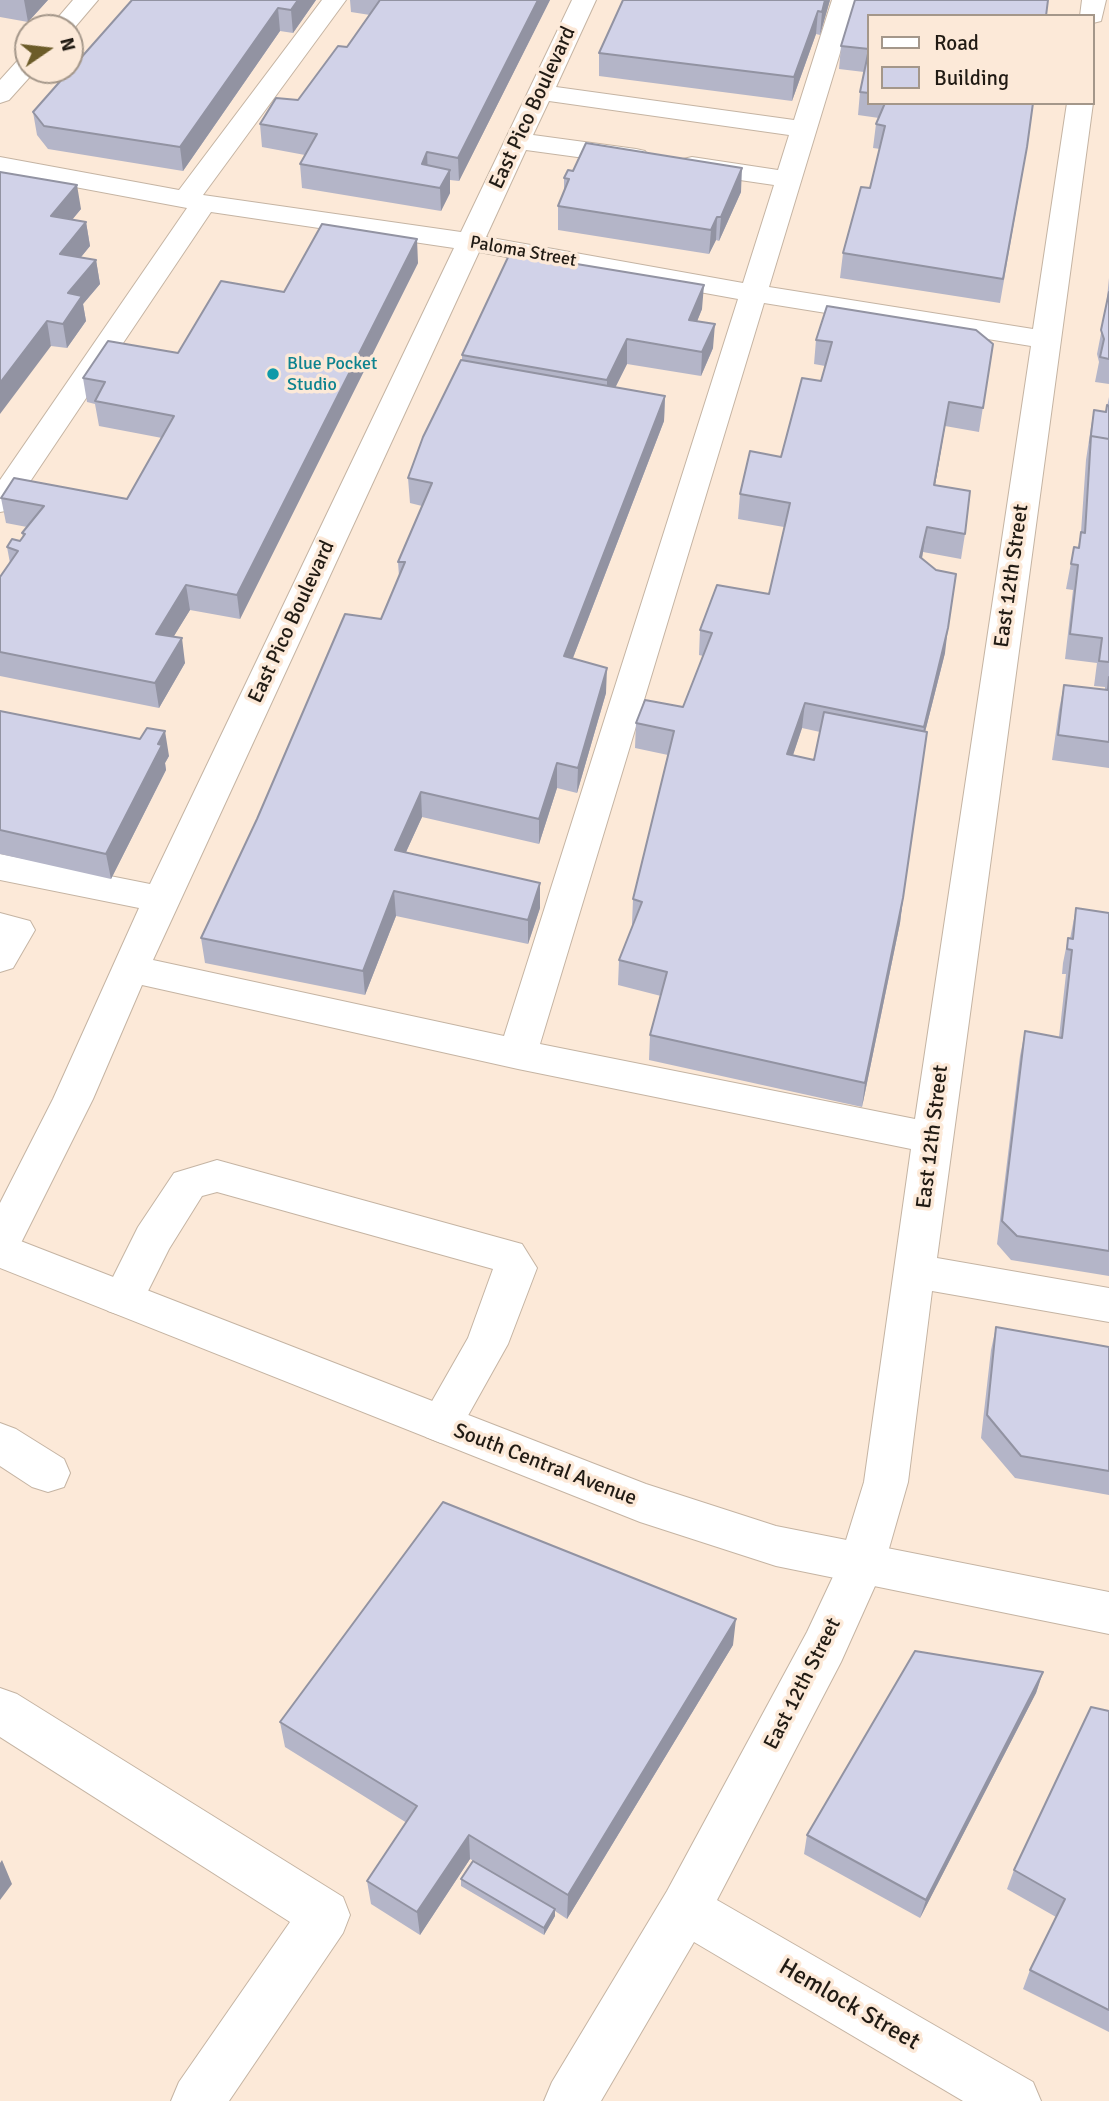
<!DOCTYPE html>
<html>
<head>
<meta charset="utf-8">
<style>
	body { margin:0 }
	#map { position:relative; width:1109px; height:2101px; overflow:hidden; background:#fce9d8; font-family:Signika,sans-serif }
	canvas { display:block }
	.legend { position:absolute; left:867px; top:14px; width:228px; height:91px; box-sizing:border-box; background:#fce9d8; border:2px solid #a4978a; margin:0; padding:9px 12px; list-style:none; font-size:21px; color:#211b14 }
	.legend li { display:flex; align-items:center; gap:14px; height:35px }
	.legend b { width:35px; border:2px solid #a4978a }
	.north { position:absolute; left:14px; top:14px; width:70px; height:70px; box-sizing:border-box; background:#fce9d8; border:2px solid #a4978a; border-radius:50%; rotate:76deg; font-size:19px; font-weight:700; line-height:28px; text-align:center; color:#211b14 }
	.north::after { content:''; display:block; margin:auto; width:24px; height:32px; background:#6c5c29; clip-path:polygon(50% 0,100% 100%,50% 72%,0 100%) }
</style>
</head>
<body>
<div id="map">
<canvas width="1109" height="2101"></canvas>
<ul class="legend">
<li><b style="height:9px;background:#fff"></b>Road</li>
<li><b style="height:19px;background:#d1d2e8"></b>Building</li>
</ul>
<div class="north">N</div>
</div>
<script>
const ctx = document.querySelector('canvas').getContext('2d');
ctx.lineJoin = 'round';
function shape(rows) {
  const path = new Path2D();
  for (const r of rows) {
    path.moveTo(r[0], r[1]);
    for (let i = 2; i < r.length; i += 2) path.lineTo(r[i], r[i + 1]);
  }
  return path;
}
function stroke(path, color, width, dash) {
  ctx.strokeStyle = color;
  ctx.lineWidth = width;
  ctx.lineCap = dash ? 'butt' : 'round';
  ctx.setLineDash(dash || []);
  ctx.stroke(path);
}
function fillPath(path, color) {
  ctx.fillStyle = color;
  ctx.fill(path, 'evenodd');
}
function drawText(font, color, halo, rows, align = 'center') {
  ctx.font = font + ' Signika,sans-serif';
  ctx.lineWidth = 7;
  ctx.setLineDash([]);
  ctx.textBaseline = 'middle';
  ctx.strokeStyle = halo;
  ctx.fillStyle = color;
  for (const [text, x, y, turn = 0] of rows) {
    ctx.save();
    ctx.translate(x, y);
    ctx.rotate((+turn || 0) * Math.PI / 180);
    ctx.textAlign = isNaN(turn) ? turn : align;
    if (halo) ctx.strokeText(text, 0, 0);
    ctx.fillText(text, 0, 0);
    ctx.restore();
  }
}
const minor = shape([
	[73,0,98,0,70,33,70,28,49,28,73,0],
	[322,0,346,0,203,195,461,232,572,0,596,0,556,87,794,120,832,0,856,0,769,287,1033,329,1067,103,1093,103,937,1258,1109,1288,1109,1322,932,1291,908,1482,884,1566,841,1662,717,1900,1033,2082,1041,2101,963,2101,694,1942,601,2101,544,2101,552,2082,667,1891,807,1632,838,1566,864,1482,911,1149,518,1069,142,985,93,1099,15,1255,0,1260,0,1203,53,1099,139,908,0,880,0,854,150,884,454,248,211,212,11,510,0,512,0,480,187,208,0,173,0,157,179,190,322,0],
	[549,101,789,135,778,170,692,157,683,159,679,165,683,171,692,173,774,185,743,283,486,237,526,150,636,165,645,163,649,157,645,151,636,149,533,135,549,101],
	[479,252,738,299,504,1036,153,960,479,252],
	[764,303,1031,346,915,1119,540,1044,764,303],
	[1082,0,1106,0,1101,21,1093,23,1093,16,1080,16,1082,0],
	[28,57,28,70,36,70,9,100,0,103,0,80,19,59,28,57],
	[0,913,30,921,35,930,13,968,0,972,0,913],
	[217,1160,522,1244,537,1268,508,1344,456,1437,441,1443,426,1437,419,1424,468,1338,493,1269,217,1192,202,1196,169,1249,138,1311,123,1316,108,1311,102,1299,138,1227,174,1173,217,1160],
	[0,1423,16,1429,64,1459,70,1473,64,1487,48,1492,32,1487,0,1466,0,1423],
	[0,1688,17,1694,343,1897,350,1915,343,1933,229,2101,171,2101,179,2082,290,1922,0,1737,0,1688]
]);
const major = shape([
	[0,1233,646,1484,776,1526,1109,1592,1109,1634,776,1566,640,1522,0,1268,0,1233]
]);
stroke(minor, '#c5b4a3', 2);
stroke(major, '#c5b4a3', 2);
fillPath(minor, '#fff');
fillPath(major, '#fff');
fillPath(shape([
	[0,0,48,0,28,22,0,17],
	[132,0,316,0,293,33,280,31,183,171,48,149,37,135,33,112],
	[350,0,550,0,459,181,450,180,450,193,441,211,302,188,300,164,305,155,262,147,260,124,298,100,347,47,370,15,351,12],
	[623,0,830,0,820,35,816,34,792,101,599,76,599,53],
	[869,16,869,103,1033,103,1023,171,1000,303,840,278,843,253,870,188,880,149,873,148,876,124,879,118,858,115,860,92,864,72,839,69,841,46],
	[573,171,741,192,719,241,716,240,709,254,558,230,558,206,564,192,564,178],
	[0,172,81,209,72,220,86,222,90,246,81,257,96,260,100,284,83,304,86,321,67,348,51,346],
	[418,263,240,619,190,610,173,637,185,663,159,708,0,676,0,577,10,563,7,547,20,541,23,537,22,533,27,527,6,523,1,498,127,499,162,438,99,426,95,404,87,402,83,378,178,353,284,292],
	[1109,278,1109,384,1095,382,1099,362,1097,354,1106,308],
	[702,309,697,321,713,348,701,376,627,364,615,388,665,396,664,421,573,658,606,693,577,793,557,788,539,844,422,817,406,852,540,908,528,944,396,916,365,995,205,963,201,938,257,819,381,619,399,576,398,562,422,506,410,503,408,478,462,360,462,355],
	[816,340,993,344,979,432,945,426,935,485,965,534,961,559,923,552,922,559,945,653,925,732,900,923,862,1107,649,1060,650,1035,661,996,618,985,619,960,633,924,632,924,633,899,668,755,635,748,636,723,683,707,703,656,699,655,700,630,769,594,784,527,738,519,740,494,781,457,821,381,825,366,814,364],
	[802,728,820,732,814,760,793,755],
	[1109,397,1109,768,1052,760,1059,710,1064,685,1105,690,1105,687,1094,686,1097,663,1065,659,1073,590,1066,589,1074,547,1078,548,1081,532,1086,460,1091,427,1094,410,1106,412],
	[0,711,169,756,165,763,166,770,111,879,0,854],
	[1076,908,1109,913,1109,1276,1011,1260,997,1244,1020,1056,1025,1031,1059,1037,1066,974,1062,974,1063,963,1068,938,1070,939],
	[996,1327,1109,1347,1109,1495,1015,1478,981,1438,991,1350],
	[733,1645,567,1919,555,1911,555,1916,544,1935,461,1886,461,1879,476,1862,470,1859,420,1935,371,1904,367,1881,407,1823,285,1747,280,1722],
	[1043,1672,1036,1693,920,1918,804,1854,807,1835],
	[1109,1711,1109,2032,1023,1989,1030,1970,1056,1917,1007,1889,1014,1870]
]), '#b4b5c8');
fillPath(shape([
	[24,0,48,0,28,22],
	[298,0,316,0,293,33,291,10],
	[538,0,550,0,459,181,458,158],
	[825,0,830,0,820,35,822,12],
	[278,8,280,31,183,171,180,147],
	[818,11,816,34,792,101,794,77],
	[427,152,428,176,422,164],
	[742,168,741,192,719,241,721,217],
	[450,170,450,193,441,211,440,188],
	[77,185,81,209,55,240,51,216],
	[717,217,716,240,709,254,711,230],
	[86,222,90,246,64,278,60,254],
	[417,239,418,263,240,619,237,595],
	[96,260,100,284,83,304,86,321,67,348,63,324,68,293],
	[704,285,702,309,688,344,689,320],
	[47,321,51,346,0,414,0,383],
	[715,324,713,348,701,376,702,352],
	[627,339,627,364,607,404,607,380],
	[665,396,664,421,564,681,564,656],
	[949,402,945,426,931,509,934,485],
	[927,527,923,552,917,582,920,557],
	[186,585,190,610,160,659,156,634],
	[948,628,945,653,920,752,924,727],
	[182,638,185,663,159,708,155,683],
	[607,668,606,693,577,793,578,768],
	[805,703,802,728,785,779,787,754],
	[165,731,169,756,165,763,166,770,111,879,106,854,158,744],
	[557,763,557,788,539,844,539,819],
	[421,792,422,817,396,874,395,850],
	[540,883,540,908,528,944,528,920],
	[394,891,396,916,365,995,363,971],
	[903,898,900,923,862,1107,865,1083],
	[736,1619,733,1645,567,1919,568,1895],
	[1043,1672,1036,1693,920,1918,926,1900],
	[469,1835,470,1859,420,1935,417,1912],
	[2,1860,12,1884,0,1900,0,1863],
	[555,1909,555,1916,544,1935,544,1928]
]), '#9293a2');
const building = shape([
	[132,0,298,0,291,10,278,8,180,147,44,126,33,112,132,0],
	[380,0,538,0,458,158,427,152,422,164,450,170,440,188,300,164,317,134,260,124,276,98,298,100,338,46,347,47,380,0],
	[623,0,825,0,822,12,818,11,794,77,599,53,623,0],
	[855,0,1048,0,1046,16,869,16,869,93,860,92,869,49,841,46,855,0],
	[885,103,1033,103,1027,147,1003,279,843,253,861,187,870,188,885,126,876,124,885,103],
	[586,143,742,168,721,217,717,217,711,230,558,206,569,179,564,178,568,170,573,171,586,143],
	[0,172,77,185,51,216,86,222,60,254,96,260,68,293,82,296,63,324,47,321,0,383,0,172],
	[322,224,417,239,237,595,186,585,156,634,182,638,155,683,0,652,0,577,18,551,7,547,12,539,20,541,25,534,22,533,44,506,1,498,14,478,127,499,174,416,95,401,105,382,83,378,108,341,178,353,221,281,284,292,322,224],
	[510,253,704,285,689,320,715,324,702,352,627,339,607,380,462,355,510,253],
	[1109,292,1109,359,1100,357,1104,339,1101,330,1109,292],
	[827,306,976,330,993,344,983,408,949,402,934,485,970,491,965,534,927,527,920,557,936,570,956,574,948,628,924,727,805,703,787,754,814,760,824,712,927,732,903,898,865,1083,650,1035,667,972,619,960,642,902,633,899,674,731,636,723,645,700,683,707,712,633,700,630,717,585,769,594,790,503,740,494,750,451,781,457,802,378,821,381,832,342,816,340,827,306],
	[461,360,665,396,564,656,607,668,578,768,557,763,539,819,421,792,395,850,540,883,528,920,394,891,363,971,201,938,257,819,345,614,381,619,405,562,398,562,432,483,408,478,423,437,461,360],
	[1107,405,1109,406,1109,439,1091,436,1090,443,1094,410,1106,412,1107,405],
	[1091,436,1109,439,1109,662,1099,661,1102,638,1070,634,1078,565,1071,564,1074,547,1079,548,1081,532,1085,533,1091,436],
	[1109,677,1109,742,1058,735,1064,685,1108,690,1109,677],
	[0,711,140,739,147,728,165,731,158,744,162,745,106,854,0,830,0,711],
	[1076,908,1109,913,1109,1251,1017,1236,1002,1221,1025,1031,1062,1038,1072,950,1067,949,1068,938,1073,939,1076,908],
	[996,1327,1109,1347,1109,1471,1021,1456,987,1415,996,1327],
	[443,1502,736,1619,568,1895,469,1835,417,1912,367,1881,417,1806,280,1722,443,1502],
	[915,1651,1043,1672,926,1900,807,1835,915,1651],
	[1091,1707,1109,1711,1109,2010,1030,1970,1065,1899,1014,1870,1091,1707],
	[473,1861,555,1909,544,1928,461,1879,473,1861]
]);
fillPath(building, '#d1d2e8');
stroke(building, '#9293a2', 2);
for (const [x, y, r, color] of [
	[273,374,7,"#0f9aa8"]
]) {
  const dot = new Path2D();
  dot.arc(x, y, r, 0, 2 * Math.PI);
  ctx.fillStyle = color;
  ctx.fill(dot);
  stroke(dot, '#fce9d8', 2.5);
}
drawText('18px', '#211b14', '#fce9d8', [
	["Paloma Street",523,252,10]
]);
drawText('18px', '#0d838f', '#fce9d8', [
	["Blue Pocket",287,364],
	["Studio",287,385]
], 'left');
drawText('21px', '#211b14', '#fce9d8', [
	["East Pico Boulevard",533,108,-65],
	["East 12th Street",1012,576,-82],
	["East Pico Boulevard",292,622,-65],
	["East 12th Street",933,1137,-83],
	["South Central Avenue",545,1465,21],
	["East 12th Street",803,1684,-63]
]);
drawText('24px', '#211b14', '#fce9d8', [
	["Hemlock Street",849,2005,30]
]);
</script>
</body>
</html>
